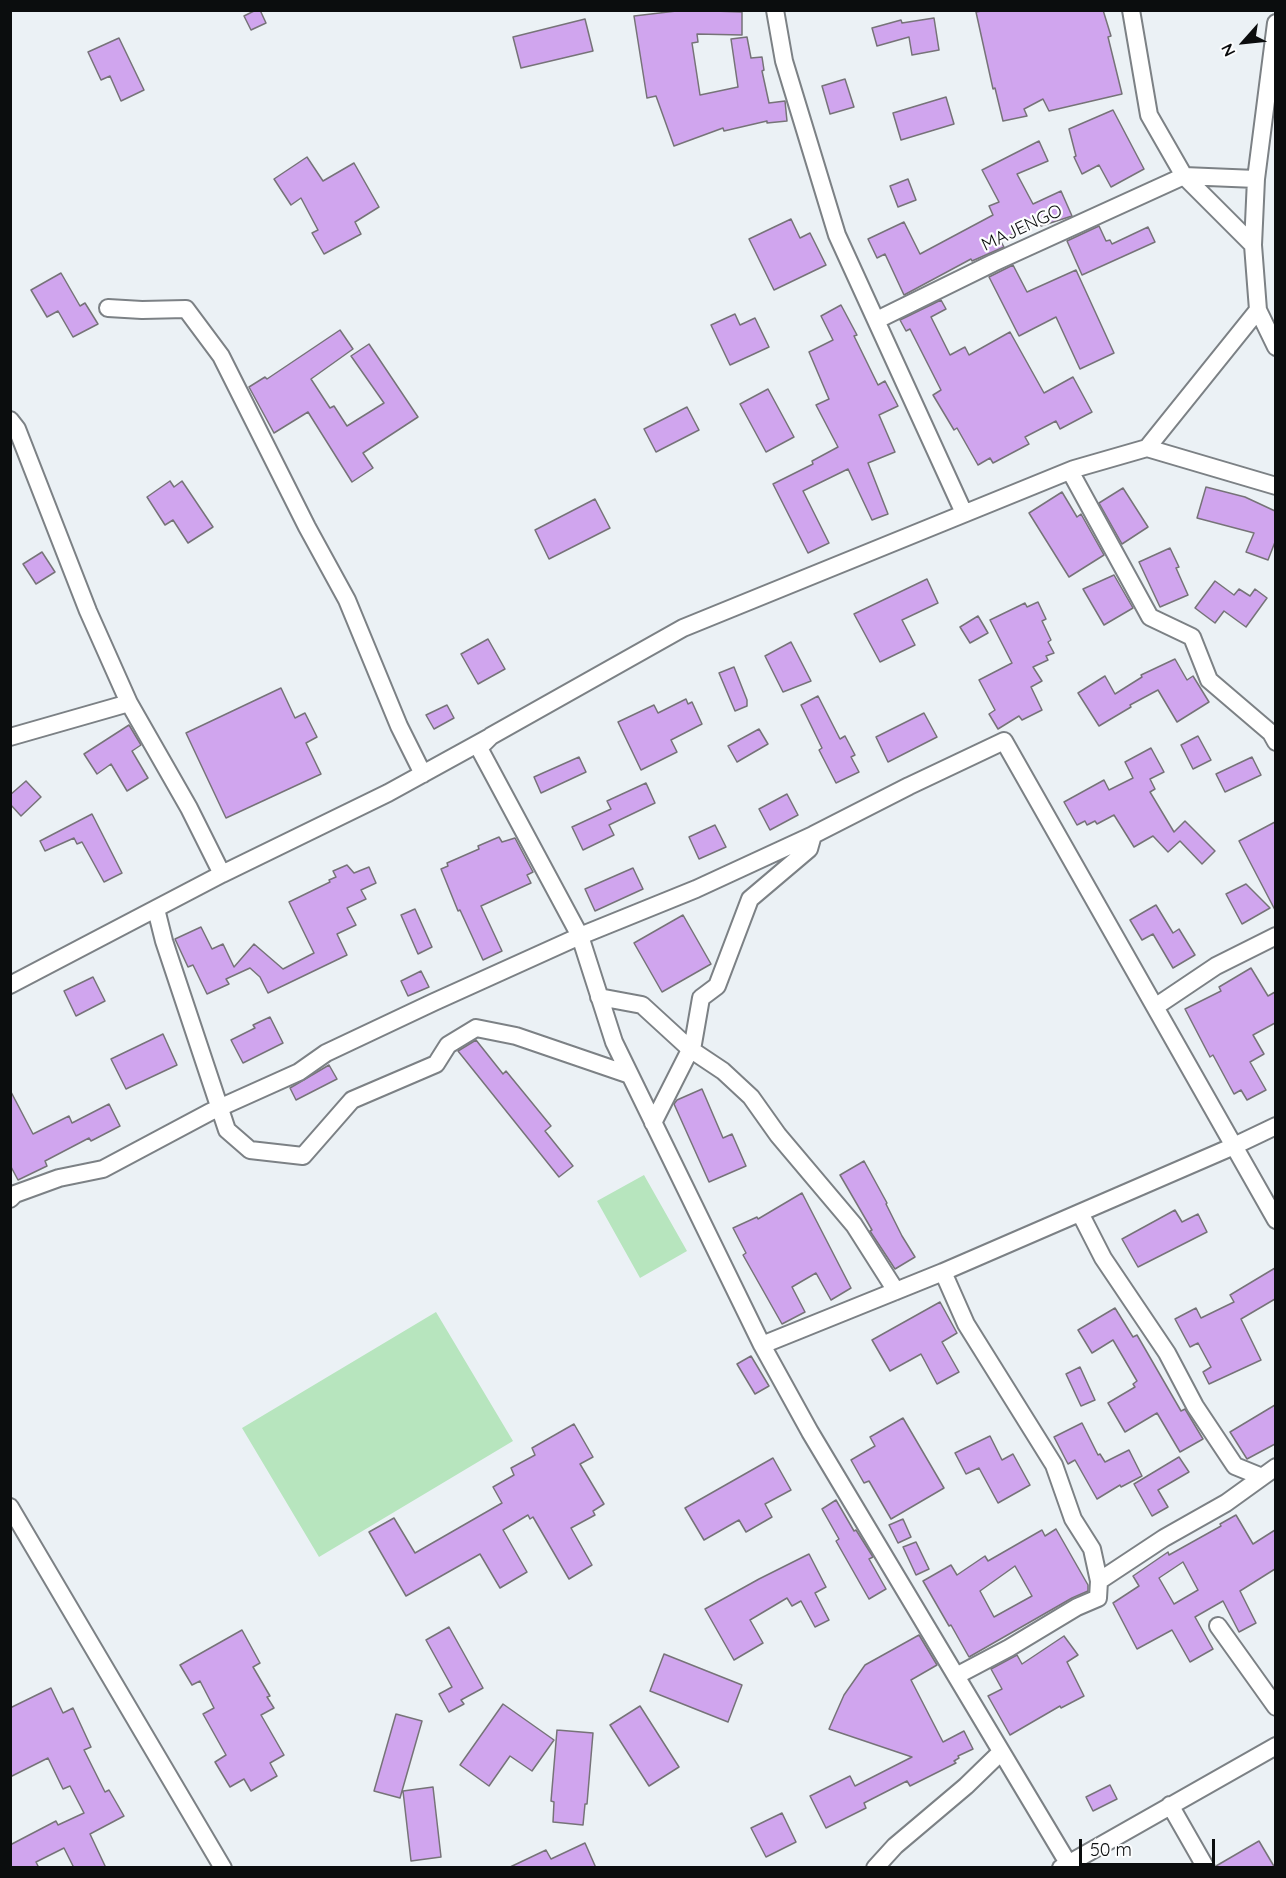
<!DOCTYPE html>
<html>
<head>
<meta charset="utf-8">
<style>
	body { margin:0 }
	#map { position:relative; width:1286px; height:1878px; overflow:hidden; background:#ebf1f5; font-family:Quicksand,sans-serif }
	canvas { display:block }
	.frame { position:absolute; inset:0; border:12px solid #0b0d0e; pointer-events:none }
	.north { position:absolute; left:1214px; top:12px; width:60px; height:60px; -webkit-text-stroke:4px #fcfdfe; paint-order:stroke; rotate:243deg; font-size:16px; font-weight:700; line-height:24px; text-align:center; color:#0b0d0e }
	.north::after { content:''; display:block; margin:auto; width:21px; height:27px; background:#0b0d0e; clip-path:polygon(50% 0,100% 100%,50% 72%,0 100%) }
	.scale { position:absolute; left:1079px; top:1839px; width:136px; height:27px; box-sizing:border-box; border:3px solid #0b0d0e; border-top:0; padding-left:8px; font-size:18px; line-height:21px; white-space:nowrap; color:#0b0d0e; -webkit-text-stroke:4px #fcfdfe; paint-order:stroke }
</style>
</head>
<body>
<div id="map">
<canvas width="1286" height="1878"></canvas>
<div class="frame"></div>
<div class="north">N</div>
<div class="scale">50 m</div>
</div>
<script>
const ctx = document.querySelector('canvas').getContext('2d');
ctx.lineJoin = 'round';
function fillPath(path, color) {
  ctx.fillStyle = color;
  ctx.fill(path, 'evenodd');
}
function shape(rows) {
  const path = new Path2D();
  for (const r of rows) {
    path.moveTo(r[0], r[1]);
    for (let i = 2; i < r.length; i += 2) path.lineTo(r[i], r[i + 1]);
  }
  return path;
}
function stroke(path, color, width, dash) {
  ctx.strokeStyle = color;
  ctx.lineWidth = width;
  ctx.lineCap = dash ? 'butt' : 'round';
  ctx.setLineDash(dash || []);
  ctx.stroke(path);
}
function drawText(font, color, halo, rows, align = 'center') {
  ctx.font = font + ' Quicksand,sans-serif';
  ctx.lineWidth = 4.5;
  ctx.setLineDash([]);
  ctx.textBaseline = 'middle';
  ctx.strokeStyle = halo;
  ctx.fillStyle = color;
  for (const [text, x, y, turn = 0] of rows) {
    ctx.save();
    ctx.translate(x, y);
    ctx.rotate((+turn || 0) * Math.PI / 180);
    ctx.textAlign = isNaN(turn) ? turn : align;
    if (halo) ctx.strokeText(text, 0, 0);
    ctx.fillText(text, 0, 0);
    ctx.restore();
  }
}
fillPath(shape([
	[644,1175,687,1251,640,1278,597,1201],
	[436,1312,513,1441,319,1557,242,1428]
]), '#b7e5be');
const building = shape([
	[256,10,260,10,266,23,251,30,244,16,256,10],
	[685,10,742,12,742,35,697,34,698,42,692,43,700,95,738,87,731,39,747,37,751,58,762,57,764,70,762,71,769,103,785,101,787,121,767,123,767,121,724,131,723,128,674,146,656,96,647,98,634,16,685,10],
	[987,10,1103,10,1111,36,1108,37,1122,94,1049,111,1043,99,1024,109,1027,116,1003,121,995,88,993,89,976,12,987,10],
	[934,18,939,50,912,55,909,37,877,46,872,28,901,20,902,23,934,18],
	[585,19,593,51,521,68,513,37,585,19],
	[119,38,144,90,121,101,110,76,101,80,88,52,119,38],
	[845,79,854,107,830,114,822,86,845,79],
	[946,97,954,124,901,140,893,113,946,97],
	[1113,110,1144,169,1111,187,1099,165,1082,174,1074,157,1076,156,1069,129,1113,110],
	[1039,141,1048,161,1017,174,1033,204,1061,191,1072,216,1041,226,1039,222,1000,240,1004,247,972,261,971,259,904,295,885,254,877,258,868,239,904,222,920,254,993,215,989,206,999,202,982,170,1039,141],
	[307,157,323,181,354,163,379,207,355,222,361,234,324,254,312,233,318,230,301,198,291,205,274,179,307,157],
	[908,179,916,200,898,207,890,186,908,179],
	[791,219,800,238,810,233,826,265,774,290,749,239,791,219],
	[1099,226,1106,241,1110,240,1112,244,1148,227,1155,242,1082,275,1067,241,1099,226],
	[1013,265,1027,292,1076,270,1114,353,1080,369,1056,317,1019,336,989,277,1013,265],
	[61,273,80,306,85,303,98,324,73,337,58,311,47,317,31,290,61,273],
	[941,300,946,309,931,317,950,355,965,347,969,355,1010,332,1044,393,1073,377,1092,412,1060,429,1056,421,1025,437,1029,444,993,463,990,458,978,465,957,428,954,430,933,395,941,390,910,329,906,331,900,320,941,300],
	[841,305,857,335,854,336,878,385,885,381,898,406,879,415,895,452,868,463,888,514,872,520,848,469,803,491,829,543,808,553,773,484,813,464,812,461,838,447,816,405,829,399,809,352,833,340,821,316,841,305],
	[735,314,740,325,755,318,769,347,730,365,711,325,735,314],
	[340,330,353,349,311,379,330,408,334,406,347,426,384,403,351,356,369,344,418,417,363,453,373,468,352,482,308,412,274,433,249,387,265,377,267,379,340,330],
	[768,389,794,437,766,452,740,404,768,389],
	[687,407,699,430,656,452,644,429,687,407],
	[170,481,174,487,182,481,213,527,188,543,173,520,165,525,147,497,170,481],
	[1206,487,1245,497,1275,511,1275,542,1268,560,1246,552,1254,533,1197,518,1206,487],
	[1123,488,1148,527,1122,544,1099,503,1123,488],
	[1062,492,1077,517,1081,514,1104,555,1069,577,1029,513,1062,492],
	[595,499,610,528,549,559,535,530,595,499],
	[1170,548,1179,567,1176,568,1188,595,1160,607,1139,562,1170,548],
	[42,552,55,572,36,584,23,564,42,552],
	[1114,575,1133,608,1104,625,1083,589,1114,575],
	[927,579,938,603,902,620,915,645,880,662,854,614,927,579],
	[1215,581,1234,595,1239,589,1250,596,1255,589,1267,598,1246,627,1224,611,1215,623,1195,608,1215,581],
	[1038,602,1046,619,1042,621,1051,640,1048,642,1054,653,1046,656,1048,660,1033,667,1042,681,1031,687,1042,710,1022,720,1019,716,998,729,989,714,995,710,979,680,1012,663,990,620,1025,603,1027,607,1038,602],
	[978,616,988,633,970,643,960,627,978,616],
	[488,639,505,669,478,684,461,654,488,639],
	[791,642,811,681,783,692,765,656,791,642],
	[1175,659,1187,680,1193,676,1209,702,1177,722,1158,690,1130,705,1131,707,1099,726,1078,693,1105,676,1115,694,1142,677,1141,675,1175,659],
	[734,667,747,700,747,706,735,711,719,673,734,667],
	[281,688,295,718,305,713,317,737,306,743,321,774,226,818,186,733,281,688],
	[818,696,840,739,845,736,855,755,851,757,859,772,836,783,819,750,822,748,801,705,818,696],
	[686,699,688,704,692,702,702,724,671,740,677,752,641,770,618,722,654,705,658,713,686,699],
	[447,705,454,718,434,729,426,715,447,705],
	[924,713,937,737,888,762,876,737,924,713],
	[129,725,141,745,132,751,148,778,127,791,111,764,97,774,84,754,129,725],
	[759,729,768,744,737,762,728,746,759,729],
	[1198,736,1211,760,1193,769,1181,745,1198,736],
	[1151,748,1164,772,1150,779,1155,789,1150,792,1174,832,1185,821,1215,851,1202,864,1180,841,1168,852,1153,836,1134,847,1114,815,1097,824,1095,821,1087,825,1085,821,1077,825,1064,802,1104,780,1109,790,1133,778,1125,762,1151,748],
	[579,757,586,772,541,793,534,777,579,757],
	[1252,757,1261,775,1225,792,1216,774,1252,757],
	[26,781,41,797,21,816,10,804,10,795,26,781],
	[646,783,655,803,609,825,614,835,583,850,572,827,611,809,607,801,646,783],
	[787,794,798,815,770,830,759,809,787,794],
	[92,814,122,873,104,882,82,842,77,844,74,838,45,851,40,841,92,814],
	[1275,822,1275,910,1239,841,1275,822],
	[715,825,726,847,699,859,689,837,715,825],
	[499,837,502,842,515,838,533,872,527,875,531,883,481,906,502,951,483,960,460,910,458,911,441,869,448,866,447,863,479,849,478,846,499,837],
	[347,865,354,873,369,867,376,883,361,890,366,899,347,908,356,925,337,934,347,955,268,993,260,977,250,968,226,979,229,984,207,994,193,965,188,967,175,939,201,927,212,949,223,944,234,967,254,944,283,969,314,953,289,902,330,882,329,880,336,877,333,871,347,865],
	[633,868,643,889,595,911,585,889,633,868],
	[1246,884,1270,908,1242,924,1226,894,1246,884],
	[1156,905,1173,933,1179,929,1195,955,1173,968,1153,934,1142,940,1130,920,1156,905],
	[415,909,432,947,418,954,401,915,415,909],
	[683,915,711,964,662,992,634,943,683,915],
	[1251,968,1268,996,1275,992,1275,1023,1253,1035,1264,1054,1250,1062,1266,1090,1247,1100,1241,1090,1234,1094,1213,1055,1210,1057,1185,1009,1221,991,1219,987,1251,968],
	[421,971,429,987,408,996,401,981,421,971],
	[93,977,105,1001,76,1016,64,991,93,977],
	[270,1017,283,1043,243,1063,231,1040,255,1028,253,1025,270,1017],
	[163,1034,177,1065,126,1089,111,1059,163,1034],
	[476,1040,503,1074,506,1071,551,1126,545,1131,573,1166,559,1177,458,1051,476,1040],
	[329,1065,337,1079,296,1100,290,1088,329,1065],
	[702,1089,723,1138,732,1134,746,1166,709,1182,674,1104,677,1100,702,1089],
	[10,1090,33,1134,69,1116,72,1123,109,1104,120,1126,91,1141,89,1138,45,1161,47,1166,18,1180,10,1165,10,1090],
	[864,1161,887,1203,886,1204,902,1236,915,1257,895,1269,870,1231,872,1230,840,1175,864,1161],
	[802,1193,851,1288,831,1300,816,1273,792,1287,805,1312,782,1324,743,1255,746,1253,733,1228,757,1217,758,1219,802,1193],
	[1175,1210,1182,1222,1198,1214,1207,1232,1138,1267,1122,1239,1175,1210],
	[1275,1268,1275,1299,1241,1319,1261,1360,1209,1384,1203,1372,1211,1367,1198,1343,1190,1347,1175,1319,1196,1308,1201,1318,1234,1302,1230,1295,1275,1268],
	[940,1302,957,1333,942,1342,959,1372,937,1384,921,1354,890,1371,872,1340,940,1302],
	[1115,1308,1133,1337,1137,1335,1181,1411,1185,1409,1203,1439,1180,1452,1157,1413,1125,1432,1108,1403,1135,1387,1133,1384,1137,1381,1113,1340,1092,1353,1078,1330,1115,1308],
	[751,1356,769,1386,755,1394,737,1364,751,1356],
	[1080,1367,1095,1400,1081,1406,1066,1374,1080,1367],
	[1275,1405,1275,1444,1247,1459,1230,1432,1275,1405],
	[903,1418,944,1488,891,1519,869,1481,864,1483,851,1460,875,1446,870,1437,903,1418],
	[1082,1423,1098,1455,1100,1454,1105,1462,1129,1450,1142,1476,1121,1487,1120,1485,1097,1499,1075,1460,1068,1464,1054,1437,1082,1423],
	[574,1424,593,1457,580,1464,604,1504,593,1511,595,1515,571,1528,592,1565,569,1579,533,1517,530,1519,528,1515,503,1530,527,1572,500,1588,480,1554,406,1596,369,1532,394,1518,415,1553,502,1503,493,1487,514,1475,511,1468,535,1455,532,1448,574,1424],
	[990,1436,1002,1460,1013,1454,1030,1485,998,1503,979,1468,966,1474,955,1453,990,1436],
	[1179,1457,1189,1472,1158,1490,1168,1507,1152,1516,1134,1484,1179,1457],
	[773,1458,791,1490,765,1504,772,1517,746,1532,739,1520,704,1540,685,1508,773,1458],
	[836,1500,854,1531,856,1530,873,1557,869,1559,886,1589,869,1599,836,1541,839,1539,822,1509,836,1500],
	[1236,1515,1253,1544,1275,1530,1275,1569,1240,1591,1256,1623,1239,1632,1223,1601,1195,1617,1213,1649,1190,1662,1172,1630,1137,1649,1113,1603,1139,1586,1133,1576,1168,1552,1169,1555,1221,1526,1220,1524,1236,1515],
	[1183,1562,1198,1590,1174,1604,1159,1578,1183,1562],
	[903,1519,911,1537,898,1543,889,1525,903,1519],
	[1056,1529,1088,1585,1088,1591,1072,1598,969,1657,951,1625,949,1626,923,1581,951,1565,957,1575,985,1556,988,1561,1042,1530,1045,1536,1056,1529],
	[1015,1566,1032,1596,994,1617,980,1591,1015,1566],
	[916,1542,929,1569,916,1575,903,1547,916,1542],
	[809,1554,826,1587,815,1593,829,1620,815,1627,801,1601,792,1606,787,1598,750,1620,763,1643,734,1660,705,1609,759,1579,809,1554],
	[449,1627,483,1688,461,1700,464,1704,449,1712,439,1694,452,1687,426,1640,449,1627],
	[242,1630,260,1663,253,1667,270,1696,267,1697,274,1708,261,1715,284,1755,270,1763,277,1776,251,1791,244,1779,230,1787,215,1762,226,1755,203,1714,214,1708,200,1681,192,1685,180,1665,242,1630],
	[919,1635,937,1665,911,1680,943,1742,964,1731,973,1749,958,1756,959,1758,954,1761,956,1763,910,1786,907,1781,864,1803,866,1808,826,1828,810,1796,850,1776,855,1786,912,1757,829,1729,844,1695,865,1665,919,1635],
	[1064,1636,1078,1655,1067,1662,1084,1696,1061,1708,1060,1706,1010,1735,988,1696,1002,1689,991,1669,1017,1655,1022,1664,1064,1636],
	[664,1654,742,1685,728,1722,650,1691,664,1654],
	[51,1688,63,1713,73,1708,91,1747,84,1750,105,1792,109,1790,124,1816,90,1834,106,1868,74,1868,64,1848,36,1862,39,1868,10,1868,10,1845,56,1821,58,1825,84,1813,70,1786,63,1789,48,1758,10,1777,10,1708,51,1688],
	[503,1704,554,1740,532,1771,510,1756,489,1786,460,1765,503,1704],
	[640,1706,679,1767,649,1786,610,1725,640,1706],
	[396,1714,422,1721,400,1798,374,1791,396,1714],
	[557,1730,593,1733,587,1804,585,1804,583,1825,553,1822,554,1802,551,1801,557,1730],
	[1110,1785,1117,1799,1093,1811,1086,1797,1110,1785],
	[433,1787,441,1857,411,1861,403,1791,433,1787],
	[782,1813,796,1842,766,1857,751,1828,782,1813],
	[1259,1841,1275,1868,1216,1868,1216,1866,1259,1841],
	[585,1843,596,1868,508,1868,546,1850,551,1859,585,1843]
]);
fillPath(building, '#d0a5ee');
stroke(building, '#767378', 1.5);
const street = shape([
	[775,10,784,61,837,235,964,513],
	[1131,10,1149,115,1184,176,1253,245],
	[108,308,142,310,186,309,221,356,307,527,347,600,399,726,423,774],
	[1258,310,1276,347],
	[877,320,993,263,1184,176,1256,179],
	[10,420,17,429,88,611,129,703],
	[1147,448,1258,310,1253,245,1256,179,1276,23],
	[1070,471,1150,617,1192,637,1209,680,1271,733,1276,742],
	[10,737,129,703,189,808,222,874,388,793,488,738],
	[156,909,164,941,227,1130,250,1150,303,1156,352,1100,436,1064,448,1045,476,1028,516,1036,630,1075],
	[10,985,222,874],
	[599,997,642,1005,690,1049,723,1071,751,1097,778,1135,854,1225,896,1291],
	[1155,1007,1216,966,1276,936],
	[653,1123,693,1044,701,998,717,986,750,899,809,849,813,835],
	[10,1199,15,1194,59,1178,103,1169,210,1112,299,1072,326,1053,434,1002,580,936,696,889,813,835,909,786,1004,741,1276,1220],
	[1080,1213,1103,1258,1167,1353,1195,1406,1235,1466,1262,1477],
	[943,1272,966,1324,1054,1465,1073,1519,1092,1549,1099,1581],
	[762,1345,943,1272,1234,1146,1276,1126],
	[10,1507,223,1868],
	[1218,1626,1276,1707],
	[956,1676,1009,1648,1077,1607,1098,1598,1099,1581,1164,1538,1226,1503,1276,1467],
	[1170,1805,1206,1868],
	[1068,1863,810,1432,762,1345,614,1042,580,936,479,748,491,736,683,628,1074,469,1147,448,1276,486],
	[875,1868,895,1846,966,1786,1001,1752],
	[1061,1868,1276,1746]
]);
stroke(street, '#7c8185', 20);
stroke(street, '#fff', 16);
drawText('18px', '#0b0d0e', '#fcfdfe', [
	["MAJENGO",1022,228,-25]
]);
</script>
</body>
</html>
